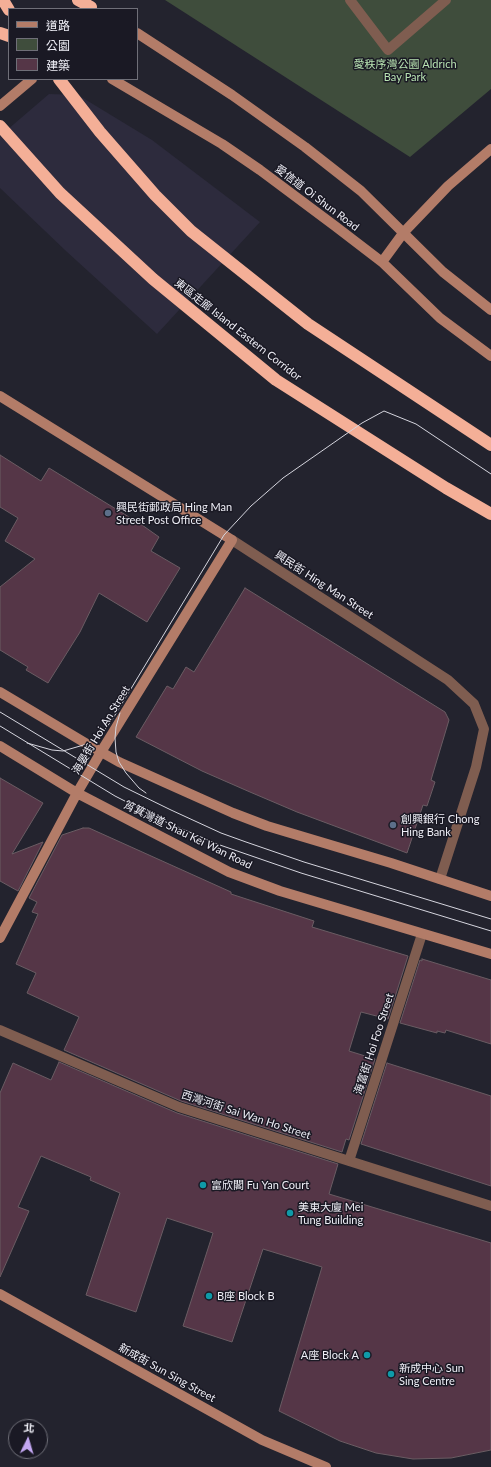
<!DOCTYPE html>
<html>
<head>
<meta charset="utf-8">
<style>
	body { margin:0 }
	#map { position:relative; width:491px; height:1467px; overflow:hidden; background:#23232e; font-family:Lato,"Noto Sans TC",sans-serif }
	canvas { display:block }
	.legend { position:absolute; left:8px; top:8px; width:130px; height:72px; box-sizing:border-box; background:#1a1924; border:1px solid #6f6f78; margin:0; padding:5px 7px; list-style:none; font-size:12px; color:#efeff7 }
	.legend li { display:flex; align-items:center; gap:8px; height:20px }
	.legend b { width:20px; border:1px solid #6f6f78 }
	.north { position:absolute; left:8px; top:1419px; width:40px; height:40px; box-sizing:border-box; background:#1a1924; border:1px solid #6f6f78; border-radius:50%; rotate:5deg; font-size:11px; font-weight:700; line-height:16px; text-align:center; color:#efeff7 }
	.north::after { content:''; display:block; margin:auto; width:14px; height:18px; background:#c3a7f2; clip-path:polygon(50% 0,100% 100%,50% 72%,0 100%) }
</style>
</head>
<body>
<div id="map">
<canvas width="491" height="1467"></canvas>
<ul class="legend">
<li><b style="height:5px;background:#b37c68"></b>道路</li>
<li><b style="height:11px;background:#3f4d3c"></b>公園</li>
<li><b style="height:11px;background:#553647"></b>建築</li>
</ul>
<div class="north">北</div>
</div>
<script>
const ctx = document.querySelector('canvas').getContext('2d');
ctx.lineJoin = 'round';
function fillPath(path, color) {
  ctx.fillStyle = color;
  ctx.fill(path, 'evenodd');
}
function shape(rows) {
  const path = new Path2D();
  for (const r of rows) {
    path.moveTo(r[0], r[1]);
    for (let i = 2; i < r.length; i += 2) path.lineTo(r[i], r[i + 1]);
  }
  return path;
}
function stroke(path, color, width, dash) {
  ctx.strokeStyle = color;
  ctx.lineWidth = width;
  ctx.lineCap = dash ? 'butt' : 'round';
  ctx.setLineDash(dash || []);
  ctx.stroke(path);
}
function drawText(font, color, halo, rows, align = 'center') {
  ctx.font = font + ' Lato,"Noto Sans TC",sans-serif';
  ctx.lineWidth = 3;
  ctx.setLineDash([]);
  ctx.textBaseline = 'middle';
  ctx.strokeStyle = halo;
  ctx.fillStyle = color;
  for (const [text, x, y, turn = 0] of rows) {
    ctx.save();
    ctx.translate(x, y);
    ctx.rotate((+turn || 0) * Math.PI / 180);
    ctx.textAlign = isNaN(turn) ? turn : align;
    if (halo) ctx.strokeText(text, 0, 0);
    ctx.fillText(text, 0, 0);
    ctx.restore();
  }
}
fillPath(shape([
	[49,94,78,95,152,140,260,222,157,334,66,251,0,188,0,136]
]), '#2d2b3d');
fillPath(shape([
	[165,0,491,0,491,89,410,157]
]), '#3f4d3c');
const building = shape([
	[0,455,41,481,49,468,142,525,159,537,151,551,180,568,147,622,99,593,80,632,48,683,26,670,28,667,0,650,0,587,35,559,5,541,18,518,0,507,0,455],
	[245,588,445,712,449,720,431,780,435,782,427,806,423,805,407,853,297,812,250,792,202,771,136,737,167,686,173,689,186,667,194,672,245,588],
	[0,778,43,803,12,854,43,842,18,891,0,881,0,778],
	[83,828,89,828,231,892,231,894,314,921,312,927,408,956,388,1019,361,1012,349,1051,375,1059,349,1140,346,1139,342,1152,181,1101,64,1050,79,1017,27,993,36,973,16,964,38,914,32,912,37,902,29,898,62,835,83,828],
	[422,959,491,980,491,1044,446,1030,445,1033,437,1031,437,1033,400,1023,420,960,422,961,422,959],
	[59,1062,177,1113,338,1164,329,1194,491,1243,491,1450,451,1458,413,1459,376,1453,340,1441,279,1411,322,1267,263,1249,232,1342,183,1326,213,1233,167,1218,136,1312,86,1295,120,1193,90,1180,91,1177,41,1156,18,1207,29,1211,0,1277,0,1093,13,1063,51,1080,59,1062],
	[387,1063,491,1096,491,1186,361,1144,387,1063]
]);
fillPath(building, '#553647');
stroke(building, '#6a5c63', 1);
stroke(shape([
	[350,0,388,50,446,0],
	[232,540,448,680,474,704,484,729,476,767,440,879],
	[0,1030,179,1107,491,1206],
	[349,1161,422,934]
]), '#7f5d50', 10);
stroke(shape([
	[137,33,232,95,305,147,361,191,443,272,491,310],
	[112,79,222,144,260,170,335,226,382,262,440,318,491,356],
	[0,106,32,79],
	[382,262,404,232,448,186,491,149],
	[0,396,232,540,101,752,77,793,0,938],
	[0,692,87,744,119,762,233,813,267,826,391,863,491,896],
	[0,746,77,793,229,872,280,891,491,954],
	[0,1294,262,1440,326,1467]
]), '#b37c68', 10);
stroke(shape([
	[3,0,9,10],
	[78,0,91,7],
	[0,33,9,36],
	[59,79,100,132,155,195,191,231,308,324,491,445],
	[0,126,60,193,153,279,276,380,446,488,491,514]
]), '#f4af97', 12);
stroke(shape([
	[0,712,124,787,171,810,221,833,246,842,304,862,491,919],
	[120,713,116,727,115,738,116,752,119,762,126,773,139,788,146,793],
	[0,726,115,796,166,822,217,844,301,873,491,931],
	[27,743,52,750,63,751,87,744,100,736,112,720,224,535,251,506,283,478,362,423,384,411,416,424,491,474]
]), '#d5d5de', 1);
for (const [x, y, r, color] of [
	[108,513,4,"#5c6f8a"],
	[393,825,4,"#5c6f8a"],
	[203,1185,4,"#0f9aa8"],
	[290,1213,4,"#0f9aa8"],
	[209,1296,4,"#0f9aa8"],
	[367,1355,4,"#0f9aa8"],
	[391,1374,4,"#0f9aa8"]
]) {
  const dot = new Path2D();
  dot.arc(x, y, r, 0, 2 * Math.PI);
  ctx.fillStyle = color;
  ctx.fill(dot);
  stroke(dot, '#1a1924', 1.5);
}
drawText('11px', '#b8e3b2', '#1a1924', [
	["愛秩序灣公園 Aldrich",405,64],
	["Bay Park",405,77]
]);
drawText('11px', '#efeff7', '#1a1924', [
	["愛信道 Oi Shun Road",317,198,37],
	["東區走廊 Island Eastern Corridor",238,330,38],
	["興民街 Hing Man Street",324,585,33],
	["海晏街 Hoi An Street",101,730,-59],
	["筲箕灣道 Shau Kei Wan Road",188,835,26],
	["海富街 Hoi Foo Street",374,1044,-72],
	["西灣河街 Sai Wan Ho Street",246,1115,18],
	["新成街 Sun Sing Street",167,1373,29]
]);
drawText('11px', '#efeff7', '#1a1924', [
	["興民街郵政局 Hing Man",116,507],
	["Street Post Office",116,520],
	["創興銀行 Chong",401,819],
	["Hing Bank",401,832],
	["富欣閣 Fu Yan Court",211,1185],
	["美東大廈 Mei",298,1207],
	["Tung Building",298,1220],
	["B座 Block B",217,1296],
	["A座 Block A",359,1355,"right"],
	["新成中心 Sun",399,1368],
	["Sing Centre",399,1381]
], 'left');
</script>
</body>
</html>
